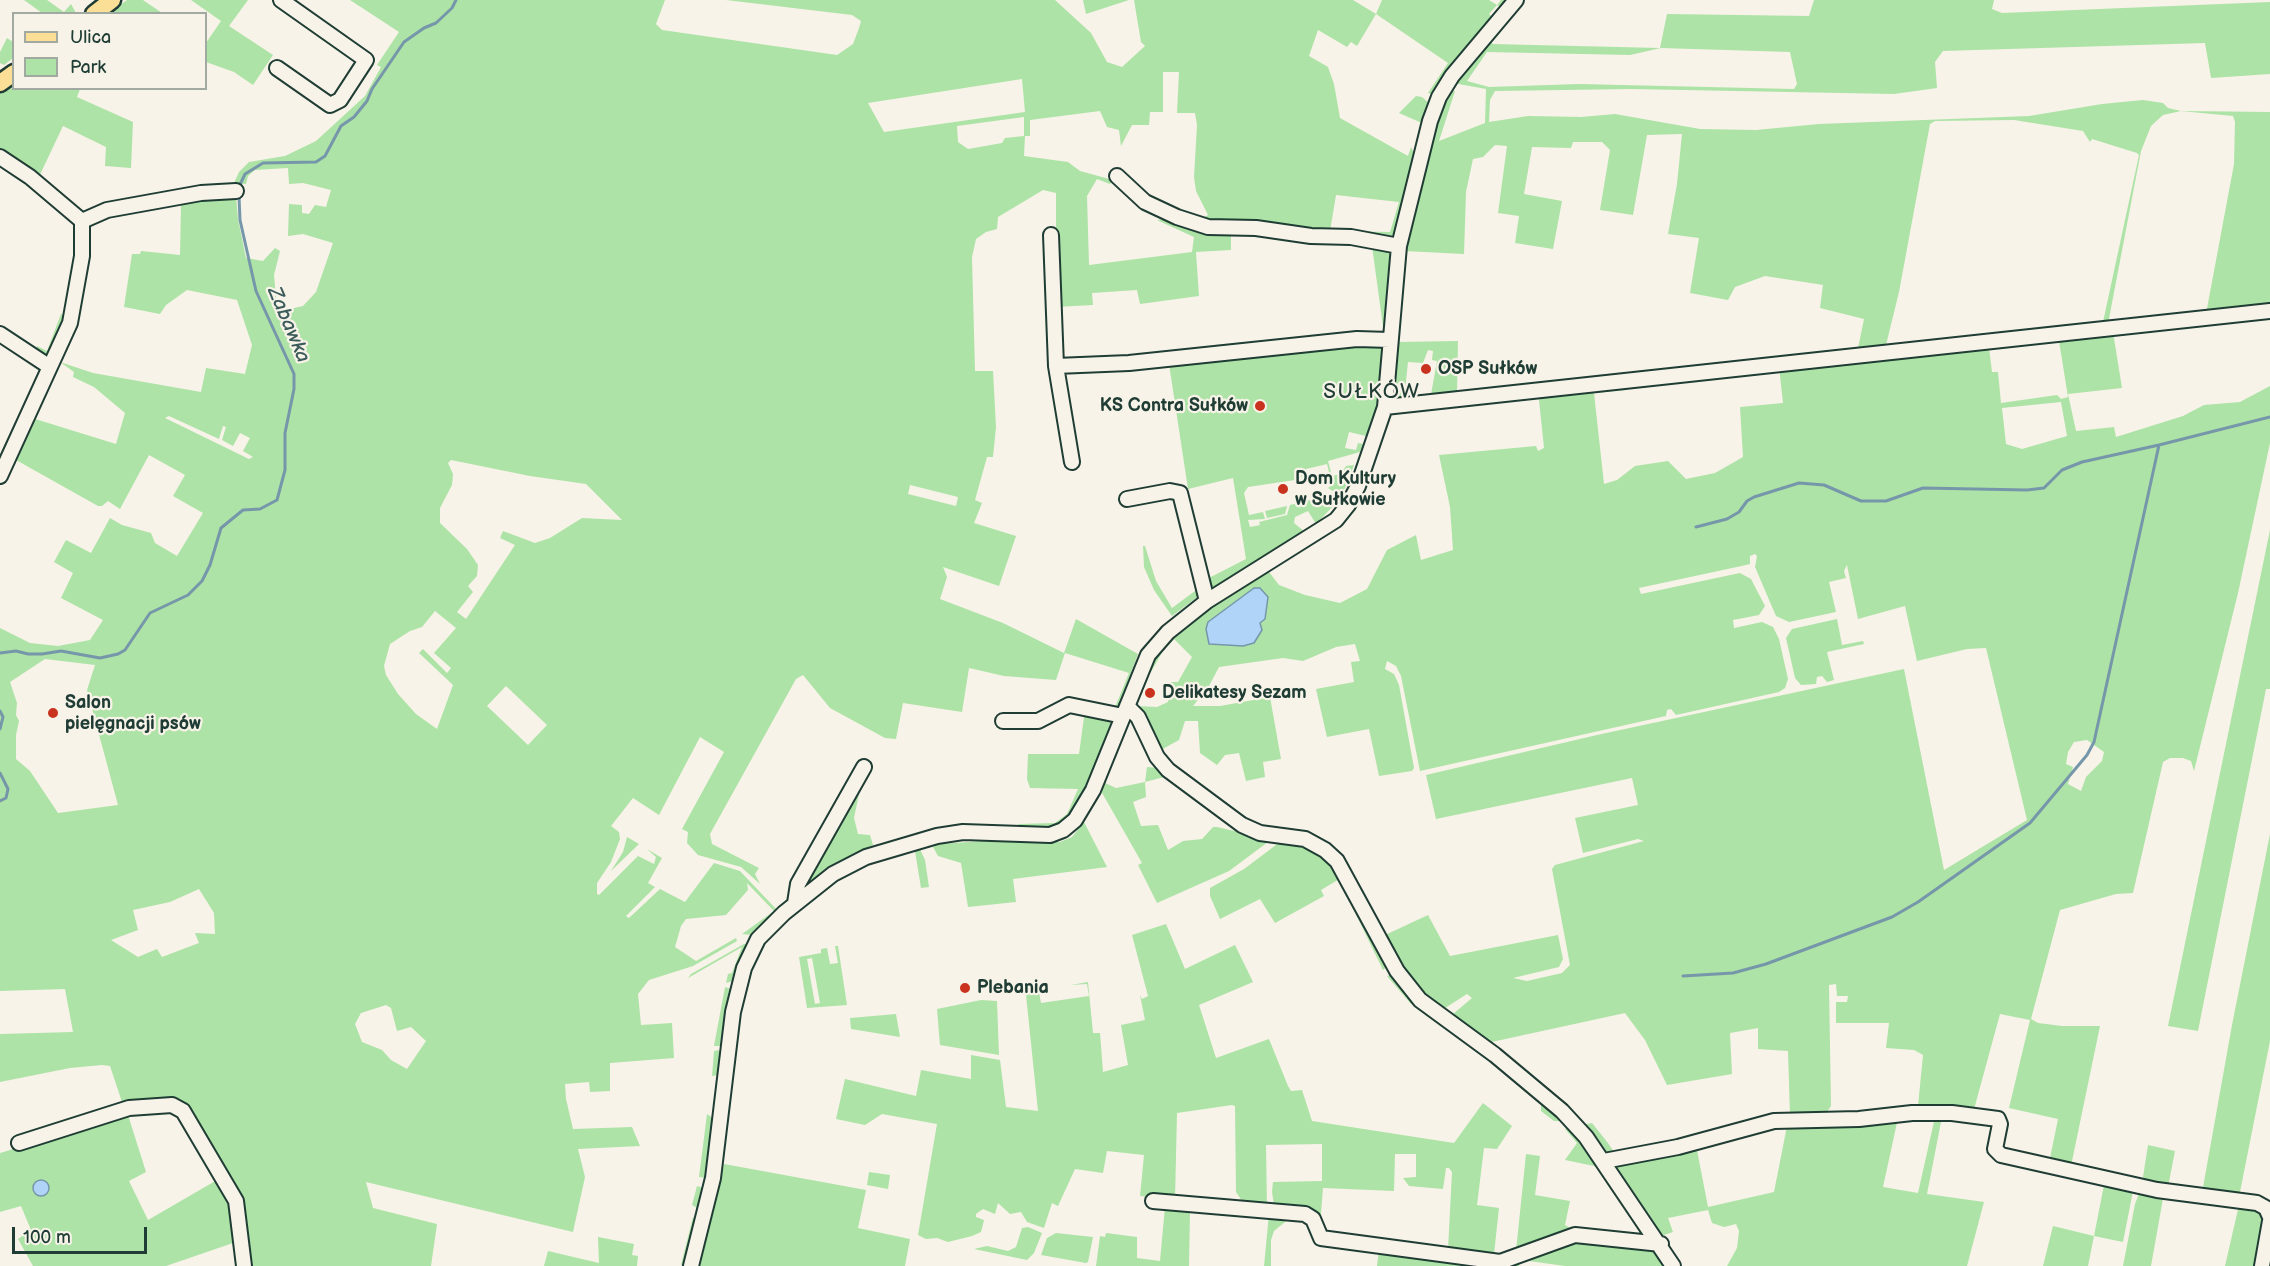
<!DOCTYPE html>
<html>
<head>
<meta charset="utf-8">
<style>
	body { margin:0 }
	#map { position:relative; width:2270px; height:1266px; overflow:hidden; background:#f7f3e8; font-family:"Balsamiq Sans",sans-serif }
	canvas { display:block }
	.legend { position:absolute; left:12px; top:12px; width:195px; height:78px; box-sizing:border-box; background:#f7f3e8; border:2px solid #a1aaa0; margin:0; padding:8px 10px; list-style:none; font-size:18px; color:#1f3d34 }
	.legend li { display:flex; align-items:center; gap:12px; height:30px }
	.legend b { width:30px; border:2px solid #a1aaa0 }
	.scale { position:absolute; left:12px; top:1227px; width:135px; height:27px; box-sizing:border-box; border:3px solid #1f3d34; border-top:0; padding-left:8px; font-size:18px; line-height:21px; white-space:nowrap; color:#1f3d34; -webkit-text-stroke:4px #f7f3e8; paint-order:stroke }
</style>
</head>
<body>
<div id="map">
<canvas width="2270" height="1266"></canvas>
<ul class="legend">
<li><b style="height:8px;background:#fbdf96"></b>Ulica</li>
<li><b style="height:16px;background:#ade3a6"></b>Park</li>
</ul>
<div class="scale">100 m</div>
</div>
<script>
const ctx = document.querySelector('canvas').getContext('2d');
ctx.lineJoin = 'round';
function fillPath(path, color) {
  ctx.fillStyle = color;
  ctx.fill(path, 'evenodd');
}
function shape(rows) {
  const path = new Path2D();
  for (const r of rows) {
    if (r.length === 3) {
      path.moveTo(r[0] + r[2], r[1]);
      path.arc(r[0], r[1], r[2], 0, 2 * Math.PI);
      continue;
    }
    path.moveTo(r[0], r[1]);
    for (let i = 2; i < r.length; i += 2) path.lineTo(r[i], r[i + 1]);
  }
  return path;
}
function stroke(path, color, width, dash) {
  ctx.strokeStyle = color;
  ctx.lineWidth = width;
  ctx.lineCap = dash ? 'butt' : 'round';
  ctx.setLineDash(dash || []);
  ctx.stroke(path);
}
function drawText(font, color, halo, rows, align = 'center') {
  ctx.font = font + ' "Balsamiq Sans",sans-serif';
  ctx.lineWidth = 4.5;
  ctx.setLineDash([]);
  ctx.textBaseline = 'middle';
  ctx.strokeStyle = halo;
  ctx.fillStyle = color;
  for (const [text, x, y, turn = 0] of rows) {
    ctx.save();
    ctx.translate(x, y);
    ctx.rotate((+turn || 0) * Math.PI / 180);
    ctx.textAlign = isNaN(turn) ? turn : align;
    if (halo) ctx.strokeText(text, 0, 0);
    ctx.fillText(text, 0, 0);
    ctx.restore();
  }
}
fillPath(shape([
	[24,0,47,0,64,12,71,4,76,13,42,13],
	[127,0,143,0,162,13,109,13],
	[191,0,248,0,229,26,273,55,253,85,234,72,206,62,206,43,221,21],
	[350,0,665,0,656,24,662,30,837,55,853,44,859,28,861,21,852,15,726,0,1055,0,1091,33,1107,62,1122,67,1145,46,1141,42,1134,0,1353,0,1376,14,1382,0,1489,0,1497,5,1501,0,1508,0,1502,8,1497,5,1489,14,1494,19,1432,94,1428,93,1448,63,1376,14,1357,46,1351,42,1347,47,1318,30,1309,56,1328,67,1334,84,1340,118,1408,156,1411,147,1414,153,1397,232,1388,238,1198,221,1208,215,1196,191,1194,177,1197,125,1195,113,1177,113,1179,72,1163,72,1163,112,1150,112,1149,125,1132,125,1121,146,1119,130,1107,127,1100,111,1030,120,1030,136,1025,136,1024,156,1068,162,1080,171,1113,180,1110,184,1097,179,1087,196,1089,265,1192,252,1194,237,1157,220,1172,218,1231,232,1231,250,1196,252,1199,296,1140,304,1137,290,1092,293,1093,305,1056,307,1056,193,1043,190,998,217,997,229,986,232,976,239,972,257,975,371,993,371,996,427,993,457,987,457,975,500,982,503,974,523,1016,536,999,586,943,567,947,577,940,599,1003,623,1064,653,1076,619,1138,654,1117,710,1114,710,1129,673,1065,653,1056,680,1004,676,969,668,962,712,903,703,896,739,885,738,830,708,803,675,796,679,710,834,712,844,759,868,755,874,760,884,741,867,698,855,687,843,688,832,682,829,724,752,700,737,659,815,633,798,611,826,619,832,620,839,611,862,597,883,597,894,599,895,638,856,654,864,656,857,647,849,662,858,648,883,655,887,626,916,629,918,660,889,685,902,714,863,740,871,778,911,760,930,752,935,742,934,774,911,747,883,748,890,726,915,686,919,681,926,675,947,696,961,736,938,737,941,693,966,649,980,638,994,641,1025,672,1023,674,1058,610,1063,610,1091,590,1092,589,1082,565,1084,566,1099,573,1129,632,1127,640,1146,578,1149,585,1177,573,1232,366,1182,373,1208,437,1224,431,1266,247,1266,241,1232,215,1155,208,1138,183,1105,124,1108,110,1066,102,1065,70,1068,0,1082,0,1034,73,1032,65,989,0,991,0,628,30,643,58,646,90,640,103,620,61,598,73,573,54,562,66,540,91,553,110,518,122,525,151,533,155,543,177,556,203,513,173,496,185,475,149,455,120,509,108,501,102,506,98,506,16,460,15,457,32,418,116,444,125,413,94,387,73,377,74,372,60,362,93,373,201,392,206,368,245,374,252,345,237,300,187,290,166,305,160,314,124,307,132,254,140,254,141,251,180,255,181,204,236,196,238,219,246,258,263,261,275,248,280,251,274,275,276,298,281,311,303,306,316,292,333,243,303,234,288,236,289,204,302,205,302,213,309,214,315,205,326,207,331,190,303,183,289,184,288,168,255,170,248,176,246,184,234,183,239,172,249,162,285,156,316,141,365,96,381,67,377,65,399,32],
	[1022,79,1025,112,884,132,868,103],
	[1024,117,1024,136,1005,138,1002,143,968,149,958,142,957,126],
	[1336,195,1399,202,1390,232,1330,231],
	[169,416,219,439,223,426,226,427,222,440,233,446,240,433,250,438,243,451,253,457,249,459,165,418],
	[451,460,530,476,586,484,622,520,582,518,550,538,535,543,503,531,500,538,515,545,466,619,457,612,473,592,468,586,477,576,478,565,467,549,440,523,440,508,452,485,453,474,448,463],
	[910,485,958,497,956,506,908,494],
	[435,611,456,628,434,653,451,668,447,673,423,649,419,653,453,685,437,729,416,714,398,694,386,675,384,666,390,644,410,631,422,627],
	[45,659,95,665,87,690,118,805,58,813,30,771,16,759,16,735,19,721,16,715,17,703,10,682],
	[506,686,547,725,528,745,487,706],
	[199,889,214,913,215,934,195,933,199,943,162,957,157,949,138,957,111,940,138,930,133,910,170,902],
	[386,1005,391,1008,397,1031,411,1027,426,1041,407,1069,391,1060,382,1050,362,1042,355,1024,361,1013],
	[1083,0,1129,0,1086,14],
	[1814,0,1994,0,1992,9,2002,13,2270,2,2270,74,2211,78,2205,43,1943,51,1935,62,1937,88,1894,94,1631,89,1495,91,1490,100,1489,122,1528,116,1581,117,1615,114,1700,129,1756,130,1819,124,2029,116,2102,104,2143,100,2163,103,2168,108,2181,111,2270,112,2270,309,2029,335,2027,331,2103,322,2139,155,2137,153,2092,139,2090,142,2083,131,2014,120,1935,121,1930,124,1899,292,1886,345,1889,348,1949,342,1954,338,1970,337,1963,341,1857,353,1864,319,1820,308,1823,285,1817,284,1765,276,1735,287,1728,300,1690,293,1699,238,1668,234,1677,184,1682,134,1647,135,1633,215,1600,210,1610,150,1602,142,1573,142,1571,148,1532,147,1524,194,1562,201,1553,249,1515,243,1519,216,1498,213,1507,146,1495,145,1483,157,1473,159,1466,192,1464,254,1404,251,1405,236,1440,104,1447,91,1455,91,1439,141,1485,123,1486,89,1453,83,1512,13,1516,13,1490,41,1493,44,1660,48,1667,14,1809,16],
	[1661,48,1790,52,1797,84,1794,89,1579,84,1489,87,1467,81,1487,52,1630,55],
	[2181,111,2233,116,2235,122,2234,164,2206,314,2108,324,2141,151,2151,126,2163,115],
	[7,38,13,42,13,58,4,65,0,63,0,52],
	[13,81,14,88,80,89,77,97,133,122,131,168,105,166,106,147,63,126,37,181,0,154,0,90],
	[1416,96,1422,97,1429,103,1424,124,1399,113],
	[1372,246,1389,250,1390,253,1384,334],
	[61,314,68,316,48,358,36,350,37,346,47,351],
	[2113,332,2122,388,2068,394,2076,431,2114,427,2116,437,2183,416,2204,405,2240,402,2270,386,2270,443,2238,593,2194,771,2191,761,2183,758,2170,758,2163,762,2133,893,2116,894,2060,910,2031,1019,2038,1023,2062,1026,2100,1026,2071,1166,2049,1163,2058,1119,2009,1108,2030,1020,2000,1014,1973,1113,1918,1106,1923,1055,1914,1050,1886,1048,1889,1023,1836,1023,1836,1002,1847,1002,1848,996,1837,996,1836,984,1829,985,1831,1106,1824,1116,1790,1116,1788,1051,1758,1049,1758,1028,1730,1033,1732,1074,1667,1085,1645,1040,1625,1013,1487,1043,1453,1018,1453,1014,1472,998,1467,994,1442,1010,1417,992,1383,936,1428,915,1450,956,1558,935,1563,959,1559,967,1513,978,1527,981,1562,973,1570,965,1552,869,1555,865,1644,841,1638,839,1583,853,1575,818,1638,805,1632,778,1436,819,1426,775,1597,735,1904,669,1944,870,2027,820,1986,648,1967,649,1917,661,1905,606,1858,619,1847,565,1844,571,1846,578,1829,582,1836,612,1789,622,1776,616,1755,567,1757,556,1755,554,1750,556,1750,564,1746,565,1639,588,1641,594,1740,573,1751,579,1765,606,1759,615,1733,620,1734,628,1762,622,1773,627,1779,639,1788,679,1785,688,1779,692,1676,715,1671,709,1667,710,1666,716,1420,771,1401,676,1396,666,1387,661,1385,669,1394,674,1399,685,1414,768,1412,771,1379,776,1369,729,1327,737,1316,689,1354,682,1351,662,1360,661,1355,644,1336,647,1303,661,1283,658,1219,667,1209,686,1193,706,1220,706,1270,697,1281,759,1263,762,1265,777,1246,781,1239,753,1225,755,1217,765,1200,753,1198,721,1185,721,1179,740,1159,751,1137,706,1157,707,1168,702,1171,682,1178,682,1192,657,1174,639,1164,649,1151,672,1149,671,1163,645,1199,611,1267,570,1271,570,1269,572,1279,585,1305,595,1340,603,1367,589,1387,550,1416,535,1421,560,1453,550,1450,507,1439,455,1536,446,1538,451,1544,448,1539,400,1541,394,1627,384,1627,390,1594,393,1604,484,1617,480,1635,466,1668,461,1686,479,1715,473,1743,457,1740,407,1783,403,1779,366,1985,346,1989,348,1992,372,1998,372,2001,403,2057,395,2061,399,2068,397,2059,341],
	[2061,402,2067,436,2022,449,2006,444,2002,408],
	[1226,611,1209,644,1206,629,1208,622],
	[2087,740,2104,752,2102,761,2086,777,2081,791,2068,784,2073,767,2066,764,2068,752,2074,742],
	[1458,341,1457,396,1430,400,1437,361,1432,360,1433,351,1428,350,1423,363,1408,362,1404,400,1397,403,1391,398,1396,342],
	[1329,344,1383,346,1376,412,1366,436,1349,432,1345,448,1356,450,1358,443,1363,444,1360,452,1328,461,1332,476,1341,474,1346,466,1354,465,1345,488,1340,496,1328,488,1332,485,1327,464,1306,469,1307,474,1295,480,1248,487,1244,493,1249,515,1263,512,1265,519,1248,520,1250,527,1260,525,1259,522,1287,515,1290,505,1323,497,1337,502,1316,524,1308,511,1295,517,1294,523,1305,532,1209,590,1205,580,1246,559,1233,478,1188,489,1169,364],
	[1287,506,1285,514,1267,518,1265,511],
	[2270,530,2270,689,2266,689,2198,1031,2168,1026],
	[1143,546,1145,546,1156,581,1172,608,1199,588,1200,595,1172,616,1154,590,1144,567],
	[1837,619,1842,645,1863,641,1864,644,1827,652,1834,680,1827,682,1822,676,1817,677,1816,684,1801,685,1795,678,1786,638,1792,629],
	[1085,710,1116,722,1076,810,1067,822,1055,828,1013,830,1019,824,1055,823,1067,814,1078,789,1030,788,1027,779,1028,754,1079,754],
	[1147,767,1158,768,1168,776,1145,782,1146,797,1133,802,1141,826,1158,825,1168,850,1183,841,1202,839,1213,827,1217,827,1269,839,1268,842,1229,871,1157,903,1138,865,1142,863,1101,791,1103,782,1116,788,1145,782],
	[854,793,859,794,854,818,858,834,870,835,873,845,840,861,801,892],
	[1084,822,1107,867,1013,879,1016,902,968,907,961,863,938,856,933,847,939,844,983,841,1060,842,1072,837],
	[2270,834,2270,1041,2239,1197,2202,1193,2232,1025],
	[627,837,639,844,611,871,623,852],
	[1280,842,1305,844,1329,859,1341,878,1321,890,1324,896,1275,923,1260,899,1220,919,1210,896,1210,888,1244,869],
	[918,845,925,860,929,887,921,888,915,851,880,861,883,857],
	[1355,899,1389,965,1383,970,1349,900],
	[1166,924,1185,969,1235,945,1253,982,1199,1005,1216,1058,1269,1039,1288,1086,1291,1091,1302,1090,1312,1121,1454,1143,1483,1103,1512,1126,1497,1149,1484,1148,1477,1205,1499,1208,1494,1254,1448,1250,1452,1172,1449,1168,1446,1168,1443,1189,1409,1186,1403,1178,1416,1177,1416,1154,1395,1154,1394,1191,1323,1188,1320,1226,1274,1205,1272,1192,1273,1182,1322,1181,1322,1144,1266,1145,1267,1208,1246,1207,1236,1192,1235,1106,1232,1105,1177,1113,1175,1199,1140,1196,1144,1155,1107,1151,1103,1173,1075,1169,1058,1206,1052,1203,1044,1228,1027,1222,1021,1212,1010,1214,998,1203,995,1214,983,1209,976,1214,976,1217,984,1220,981,1232,972,1236,948,1242,937,1238,926,1239,918,1235,937,1124,882,1114,865,1125,836,1119,845,1079,916,1096,921,1070,971,1079,971,1055,1000,1060,1006,1107,1038,1111,1026,995,1039,992,1041,1003,1089,996,1087,984,1071,985,1088,982,1093,1033,1100,1033,1103,1072,1128,1065,1121,1025,1145,1020,1140,995,1142,999,1148,996,1132,935],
	[744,944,749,944,733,981,726,983,728,974,732,973,742,947,688,978,691,974],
	[835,946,838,946,847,1005,807,1008,799,957,821,953,821,949,827,948,830,964,838,963],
	[812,958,820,1003,815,1004,807,959],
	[1394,974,1414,1002,1411,1004,1387,976],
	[725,987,731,989,723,1042,721,1046,714,1046],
	[981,1000,997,1001,999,1055,940,1045,937,1009],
	[896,1014,900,1037,851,1029,850,1018],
	[719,1050,719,1075,712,1076,714,1051],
	[1545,1103,1561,1118,1559,1121,1554,1121,1541,1111,1541,1105],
	[707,1114,714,1119,708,1178,699,1177],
	[128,1115,146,1172,129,1181,148,1220,217,1180,232,1202,236,1242,166,1266,33,1266,18,1239,31,1230,21,1206,0,1212,0,1153],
	[1935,1117,1942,1117,1927,1194,1984,1202,1967,1266,1727,1266,1737,1248,1739,1231,1736,1224,1724,1227,1712,1223,1708,1210,1668,1218,1673,1232,1661,1236,1614,1167,1616,1163,1696,1145,1708,1207,1774,1192,1788,1121,1898,1118,1883,1187,1918,1193],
	[1592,1123,1608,1143,1616,1155,1608,1157,1582,1125],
	[1569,1126,1572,1127,1599,1167,1565,1160,1577,1143,1565,1129],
	[2148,1145,2175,1151,2168,1187,2146,1183,2143,1177],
	[1526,1154,1540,1156,1535,1195,1570,1201,1565,1225,1574,1230,1516,1251],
	[724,1164,866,1190,858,1228,910,1239,905,1266,700,1266],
	[869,1172,890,1175,888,1189,867,1185],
	[2105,1180,2133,1191,2123,1242,2094,1236,2088,1266,2043,1266,2053,1226,2094,1236],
	[697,1186,706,1189,699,1209,692,1205],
	[2140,1191,2164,1193,2151,1266,2123,1266,2135,1204],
	[2239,1205,2259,1208,2266,1215,2259,1266,2225,1266],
	[1165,1207,1190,1210,1189,1266,1096,1266,1100,1236,1105,1237,1106,1233,1137,1237,1137,1258,1160,1261],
	[1269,1214,1291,1217,1274,1231,1271,1240,1271,1266,1264,1266],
	[693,1217,698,1222,685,1266,681,1265],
	[1028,1227,1042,1233,1034,1253,1027,1260,974,1249,987,1246,1008,1251,1016,1247,1022,1228],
	[1056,1233,1093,1237,1088,1262,1086,1263,1041,1255,1047,1238],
	[598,1237,634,1244,632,1255,638,1256,637,1266,544,1266,548,1251,599,1263],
	[1568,1239,1656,1248,1669,1266,1565,1266,1529,1261,1528,1258],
	[1379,1249,1520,1262,1519,1266,1377,1266]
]), '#ade3a6');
const water = shape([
	[1254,588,1260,588,1268,597,1265,619,1260,623,1262,630,1254,643,1243,646,1209,644,1206,629,1208,622,1254,588],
	[41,1188,8]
]);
fillPath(water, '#b0d3f8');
stroke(water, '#7697aa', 1.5);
stroke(shape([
	[238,189,245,174,263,163,316,162,325,156,341,126,354,117,367,101,372,89,404,42,424,28,436,23,452,8,456,0],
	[1696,527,1727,519,1739,512,1747,501,1754,497,1799,483,1824,485,1861,501,1886,501,1923,488,2027,490,2044,488,2062,470,2082,462,2159,445],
	[0,653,16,651,28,654,42,654,61,651,100,658,118,654,125,650,150,613,188,595,202,581,210,565,221,528,243,510,260,509,277,500,285,470,285,433,294,389,294,374,256,291,240,220,239,196],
	[0,711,3,717,0,729],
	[0,773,8,789,6,798,0,801],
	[1683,976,1733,973,1766,964,1892,917,1918,902,2030,823,2087,755,2094,742,2159,445,2270,417]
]), '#7697aa', 3);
const minor = shape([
	[277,68,330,105,340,100,366,60,281,0],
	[0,157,30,177,82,221],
	[1117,176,1145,202,1177,217,1208,227,1256,228,1311,236,1351,237,1399,246],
	[1051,235,1056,366,1072,462],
	[0,334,50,367],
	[1056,366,1129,363,1357,339,1390,340],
	[1385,407,2270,311],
	[0,476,70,323,82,256,82,221,107,210,201,193,236,191],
	[1127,499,1170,491,1180,493,1207,601],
	[1127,706,1138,717,1157,757,1168,770,1242,825,1260,833,1305,839,1325,850,1337,861,1397,971,1420,1000,1495,1055,1562,1111,1586,1137,1673,1266],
	[1003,721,1038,721,1069,705,1123,716],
	[795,903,798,884,864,767],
	[19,1143,129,1108,172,1105,183,1111,236,1201,244,1266],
	[1604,1161,1678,1147,1774,1121,1859,1119,1912,1113,1952,1113,1998,1119,2000,1124,1995,1149,2001,1155,2157,1190,2257,1203,2266,1208,2270,1217],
	[1153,1201,1305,1214,1313,1219,1321,1238,1500,1262,1575,1235,1661,1244],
	[691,1266,713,1178,733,1012,744,968,758,939,784,913,833,874,866,857,937,836,963,832,1050,835,1063,830,1075,820,1093,790,1148,655,1168,632,1207,601,1336,520,1348,505,1358,486,1385,407,1399,246,1430,121,1439,97,1452,76,1516,0],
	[2262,1266,2270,1221]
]);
const major = shape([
	[94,14,112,0],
	[0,83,14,73]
]);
stroke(minor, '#1f3d34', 18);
stroke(major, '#1f3d34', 21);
stroke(minor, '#f7f3e8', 14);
stroke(major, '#fbdf96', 16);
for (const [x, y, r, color] of [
	[1426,369,6,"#c8321e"],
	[1260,406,6,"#c8321e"],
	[1283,489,6,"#c8321e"],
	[1150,693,6,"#c8321e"],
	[53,713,6,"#c8321e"],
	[965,988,6,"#c8321e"]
]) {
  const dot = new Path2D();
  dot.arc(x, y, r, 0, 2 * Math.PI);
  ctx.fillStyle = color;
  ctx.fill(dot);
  stroke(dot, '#f7f3e8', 2);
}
drawText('bold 18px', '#1f3d34', '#f7f3e8', [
	["OSP Sułków",1438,369],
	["KS Contra Sułków",1248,406,"right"],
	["Dom Kultury",1295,479],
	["w Sułkowie",1295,500],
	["Delikatesy Sezam",1162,693],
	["Salon",65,703],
	["pielęgnacji psów",65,724],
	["Plebania",977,988]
], 'left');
drawText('italic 20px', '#3c5b5b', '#f7f3e8', [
	["Zabawka",288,325,67]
]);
ctx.letterSpacing = '1.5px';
drawText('21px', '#1f3d34', '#f7f3e8', [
	["SUŁKÓW",1372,393]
]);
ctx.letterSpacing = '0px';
</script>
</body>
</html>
